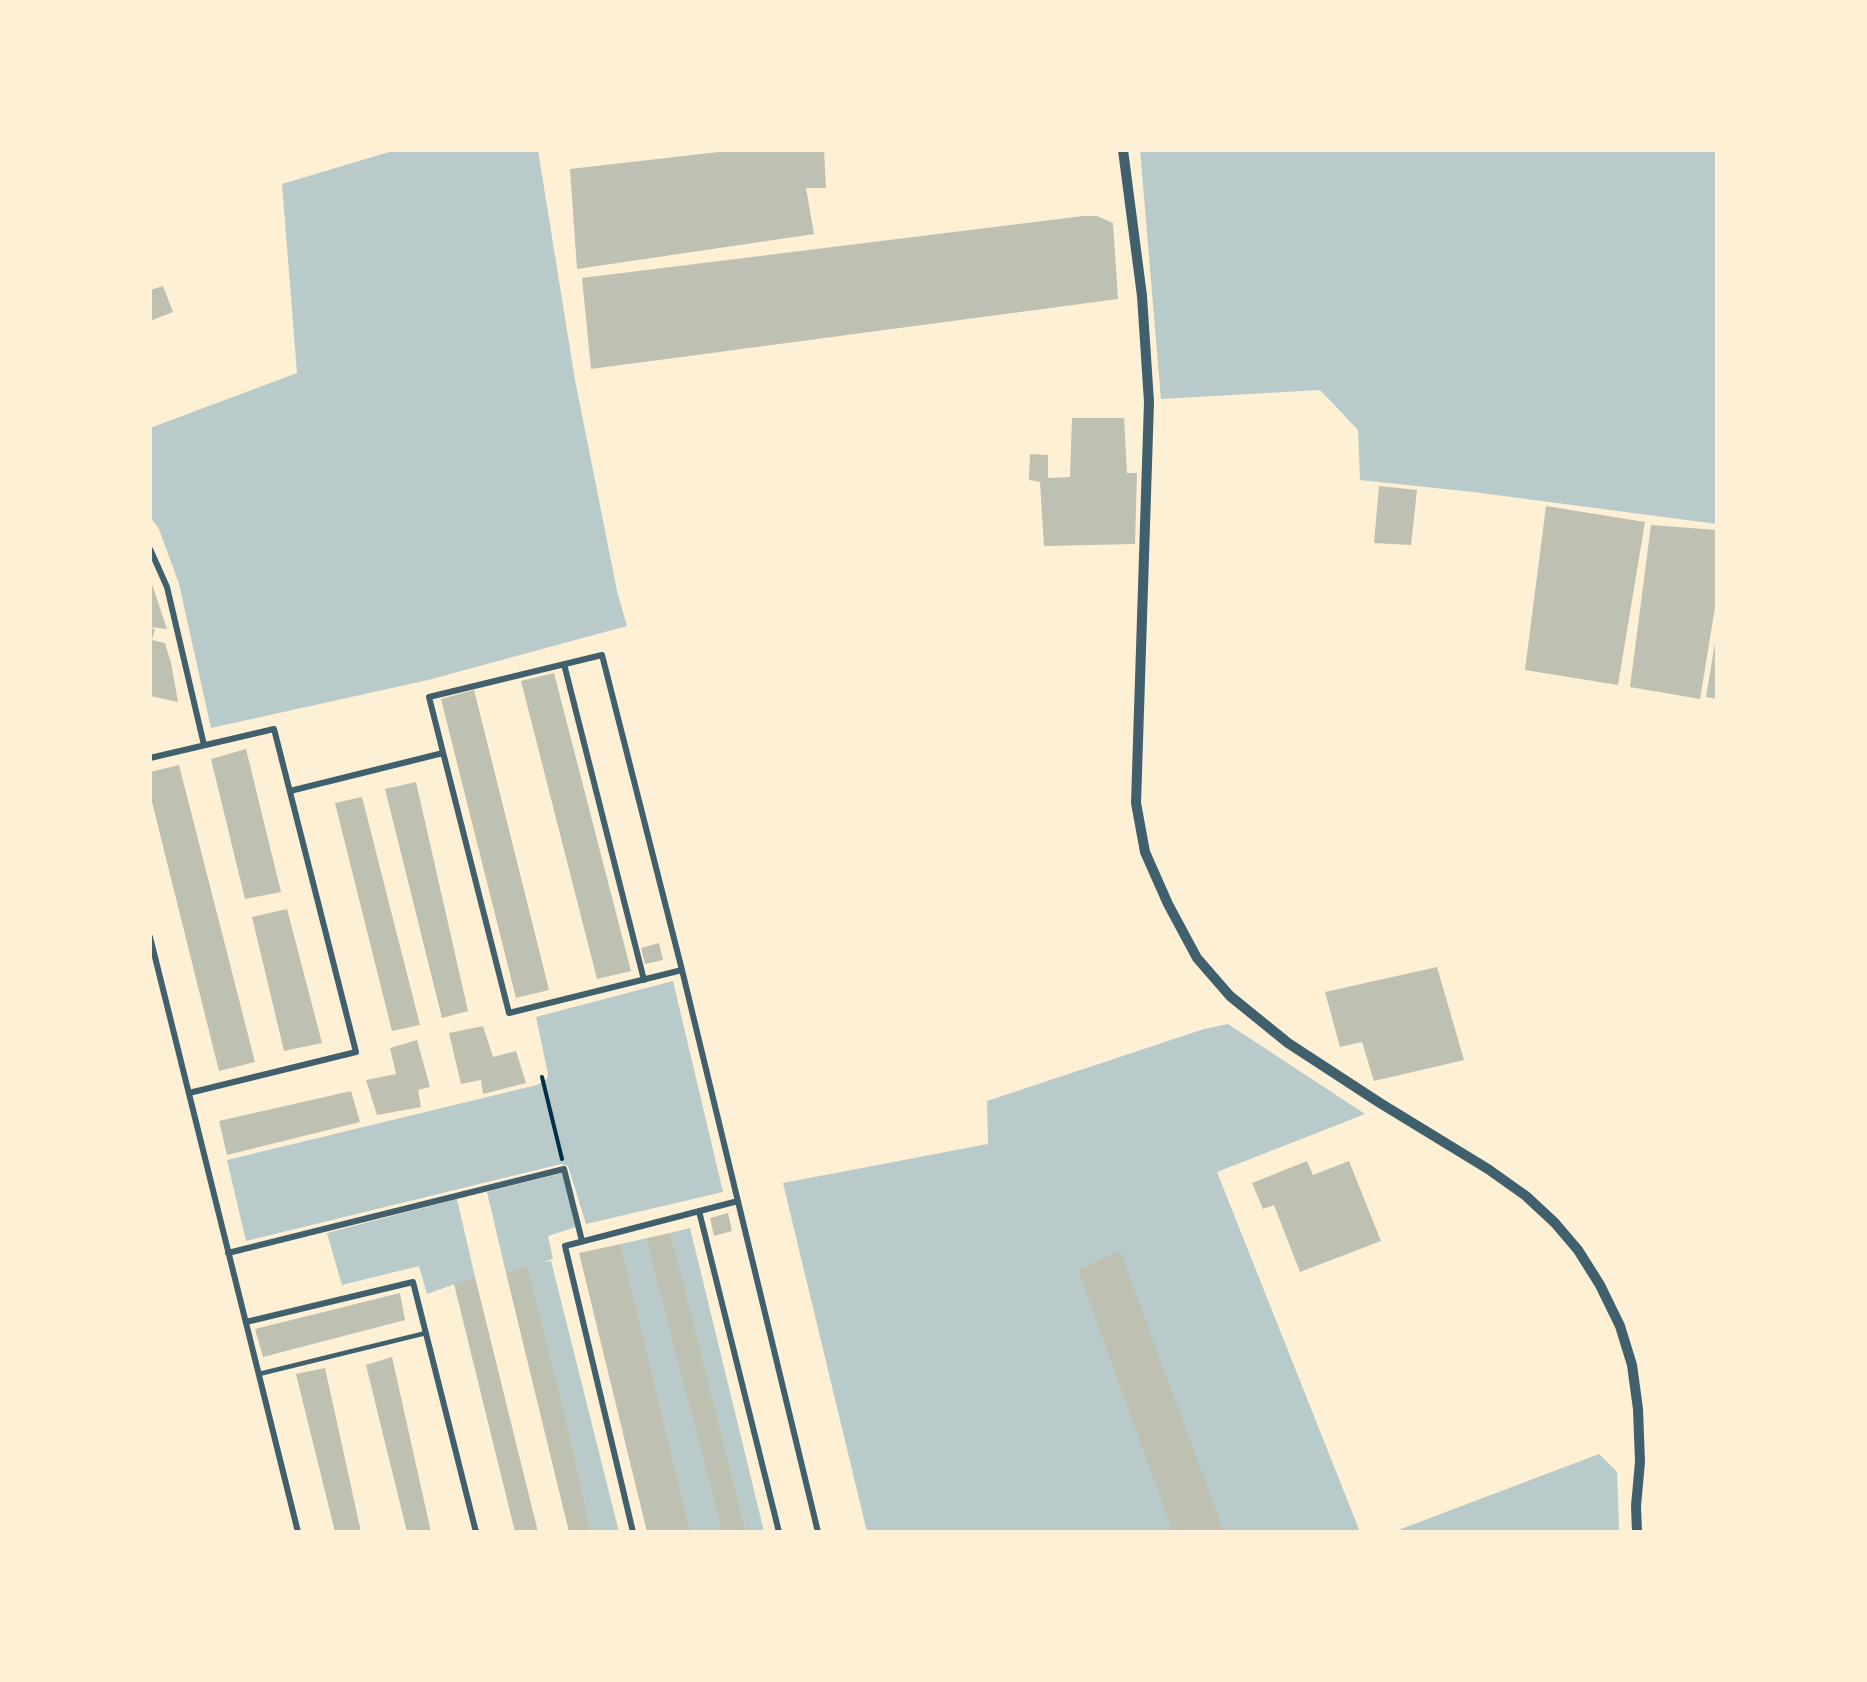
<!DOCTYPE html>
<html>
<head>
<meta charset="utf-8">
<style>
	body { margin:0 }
	#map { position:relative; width:1867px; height:1682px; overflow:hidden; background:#fdf0d5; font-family:"DM Sans",sans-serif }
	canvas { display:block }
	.frame { position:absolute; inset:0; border:152px solid #fdf0d5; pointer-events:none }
</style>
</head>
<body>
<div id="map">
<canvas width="1867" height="1682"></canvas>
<div class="frame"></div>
</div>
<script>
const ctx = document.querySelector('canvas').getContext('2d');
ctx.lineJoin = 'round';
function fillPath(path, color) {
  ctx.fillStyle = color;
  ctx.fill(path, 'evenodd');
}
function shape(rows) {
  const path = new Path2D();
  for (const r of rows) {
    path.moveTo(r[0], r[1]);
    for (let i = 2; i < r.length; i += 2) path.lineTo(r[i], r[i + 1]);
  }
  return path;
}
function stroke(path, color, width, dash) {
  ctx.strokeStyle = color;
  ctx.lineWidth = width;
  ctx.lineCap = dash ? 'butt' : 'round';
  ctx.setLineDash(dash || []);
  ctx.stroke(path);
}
fillPath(shape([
	[396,150,538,150,575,380,617,591,627,626,428,680,211,728,179,584,159,529,150,517,150,428,297,373,282,184],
	[1140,150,1717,150,1717,524,1473,492,1360,480,1358,430,1320,390,1161,399],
	[673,981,723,1192,586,1224,568,1166,561,1164,246,1241,227,1160,537,1085,547,1079,548,1074,536,1017],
	[1228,1024,1365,1114,1217,1172,1360,1532,867,1532,783,1183,988,1144,987,1101,1204,1029],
	[562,1173,576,1227,548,1236,553,1259,543,1262,551,1261,619,1532,591,1532,576,1462,526,1267,506,1273,487,1192],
	[457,1199,475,1277,427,1294,419,1266,342,1285,327,1233],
	[690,1228,760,1515,764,1532,746,1532,670,1233],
	[647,1238,722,1532,691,1532,621,1244],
	[1599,1454,1617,1472,1619,1532,1393,1532]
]), '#b9caca');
fillPath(shape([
	[736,150,824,150,826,188,806,188,814,234,577,269,570,169],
	[1083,216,1097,216,1113,223,1118,299,591,369,582,278],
	[163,286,173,312,150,321,150,290],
	[1072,418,1124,418,1127,473,1137,473,1135,544,1044,546,1040,482,1029,480,1030,454,1048,455,1048,478,1070,477],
	[1379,486,1417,490,1411,545,1374,543],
	[1546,506,1645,522,1618,685,1525,670],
	[1651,525,1717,530,1717,595,1700,699,1630,687],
	[150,580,153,587,167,629,150,627],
	[150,628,155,629,152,640,165,643,171,663,178,702,150,696],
	[1716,637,1717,637,1717,699,1706,697],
	[554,673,631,971,597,979,521,681],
	[474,690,549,990,516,998,441,699],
	[246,749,281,892,245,899,211,759],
	[179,765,255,1062,219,1071,150,794,150,772],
	[416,782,468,1011,442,1018,385,789],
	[362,797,420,1025,392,1031,335,803],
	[287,909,322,1043,284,1051,252,917],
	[659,943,663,960,645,964,641,948],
	[1437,967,1464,1060,1374,1081,1362,1042,1340,1047,1325,992],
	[483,1026,493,1057,516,1051,526,1083,483,1094,481,1080,461,1084,449,1033],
	[417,1040,430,1087,418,1090,421,1107,377,1115,366,1080,396,1074,390,1048],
	[351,1091,360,1122,227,1155,219,1121],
	[1307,1161,1313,1175,1349,1161,1381,1241,1300,1272,1274,1205,1263,1209,1252,1183],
	[728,1213,732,1231,714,1236,710,1218],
	[670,1233,676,1255,746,1532,722,1532,652,1261,647,1238],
	[621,1244,680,1487,691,1532,647,1532,579,1253],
	[1120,1251,1224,1532,1173,1532,1078,1270],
	[527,1266,576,1462,591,1532,569,1532,506,1273],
	[475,1277,538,1532,515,1532,454,1284],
	[400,1293,405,1320,263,1357,255,1329],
	[392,1357,431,1532,407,1532,366,1365],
	[325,1368,361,1532,335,1532,296,1374]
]), '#bec0b2');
stroke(shape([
	[542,1077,562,1159]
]), '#003049', 4);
stroke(shape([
	[259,1374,426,1333]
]), '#3f606c', 4.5);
stroke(shape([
	[150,549,167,587,204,745],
	[564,664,644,980],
	[150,758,274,729,356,1052,189,1093],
	[290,791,443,753],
	[150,937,298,1532],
	[682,970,509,1013,429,697,602,655,682,970,818,1532],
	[699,1211,779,1532],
	[228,1253,564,1169,582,1241],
	[246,1322,413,1282,476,1532],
	[633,1532,565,1246,738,1201]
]), '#3f606c', 6);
stroke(shape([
	[1123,150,1142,296,1149,402,1136,803,1145,852,1168,904,1197,958,1230,996,1288,1043,1380,1103,1488,1169,1526,1196,1555,1223,1578,1250,1600,1285,1620,1326,1632,1365,1638,1409,1640,1462,1636,1506,1637,1532]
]), '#3f606c', 10);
</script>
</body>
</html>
